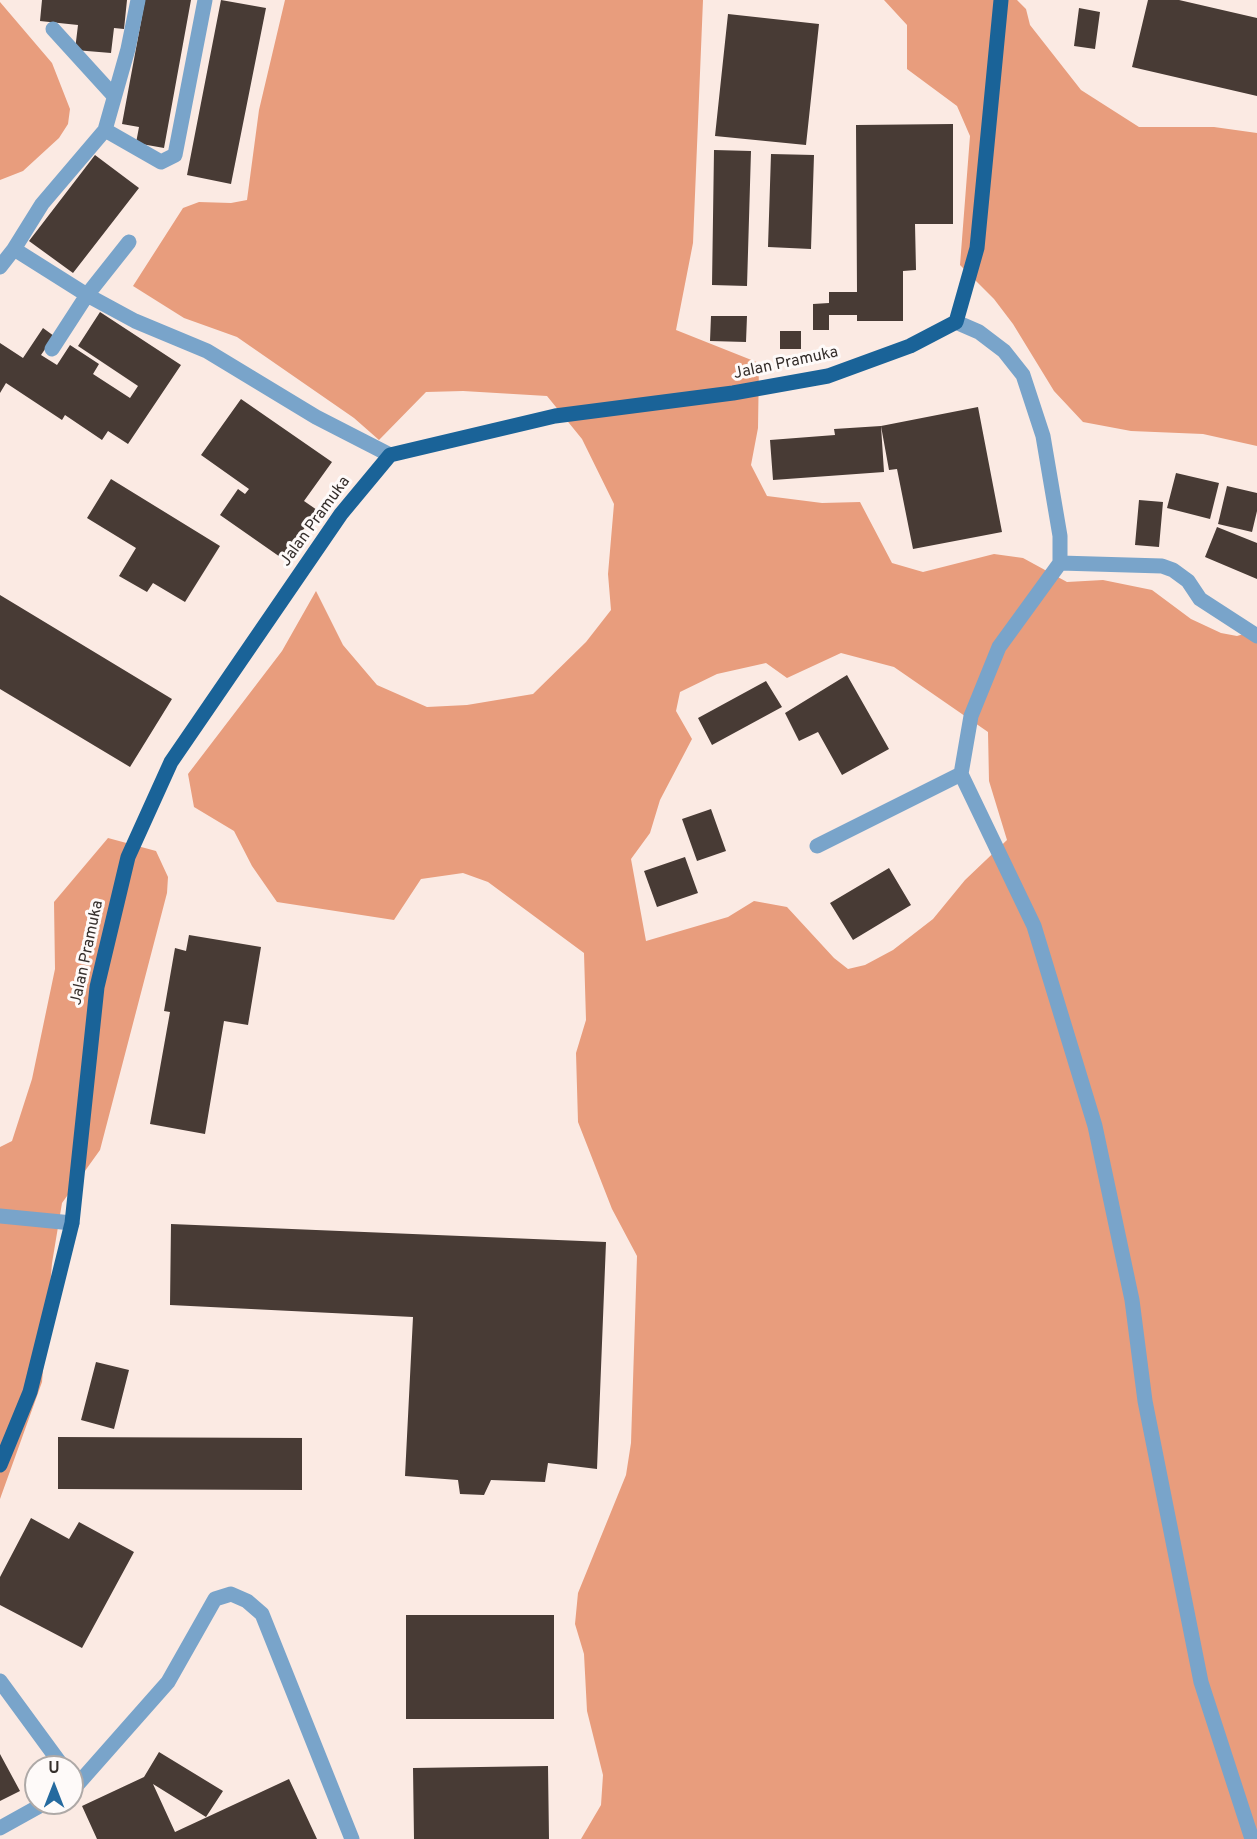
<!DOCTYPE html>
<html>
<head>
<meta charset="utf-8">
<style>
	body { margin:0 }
	#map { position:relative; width:1257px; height:1839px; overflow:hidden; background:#fbeae3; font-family:Overpass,sans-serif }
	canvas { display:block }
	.north { position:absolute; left:24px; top:1755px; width:60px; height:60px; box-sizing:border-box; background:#fefaf9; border:2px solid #aea9a7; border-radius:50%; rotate:0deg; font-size:16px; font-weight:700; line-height:24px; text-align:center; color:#362f2c }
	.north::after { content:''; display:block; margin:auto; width:21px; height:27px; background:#256a9f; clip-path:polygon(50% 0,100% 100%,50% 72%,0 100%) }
</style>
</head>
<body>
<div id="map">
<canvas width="1257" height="1839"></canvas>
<div class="north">U</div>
</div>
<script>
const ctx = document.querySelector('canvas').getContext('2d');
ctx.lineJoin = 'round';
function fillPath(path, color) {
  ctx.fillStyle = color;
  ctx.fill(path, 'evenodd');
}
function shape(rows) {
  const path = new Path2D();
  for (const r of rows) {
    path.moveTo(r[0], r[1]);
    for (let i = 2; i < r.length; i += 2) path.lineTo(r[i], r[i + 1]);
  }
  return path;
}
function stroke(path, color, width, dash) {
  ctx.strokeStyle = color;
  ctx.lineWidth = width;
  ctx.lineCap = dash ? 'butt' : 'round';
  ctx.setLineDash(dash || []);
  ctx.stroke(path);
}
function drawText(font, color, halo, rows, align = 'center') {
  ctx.font = font + ' Overpass,sans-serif';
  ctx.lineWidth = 6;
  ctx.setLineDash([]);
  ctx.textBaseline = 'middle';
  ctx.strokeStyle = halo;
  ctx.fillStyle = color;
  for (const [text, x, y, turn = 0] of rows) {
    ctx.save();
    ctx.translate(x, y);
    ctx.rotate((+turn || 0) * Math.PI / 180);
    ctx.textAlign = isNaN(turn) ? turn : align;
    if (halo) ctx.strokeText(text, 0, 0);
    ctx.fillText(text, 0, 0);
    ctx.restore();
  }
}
fillPath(shape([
	[285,0,703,0,693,243,676,330,759,363,758,428,751,465,767,496,822,503,860,502,892,563,923,572,994,554,1023,558,1067,582,1103,580,1152,590,1191,619,1221,633,1237,636,1257,630,1257,1839,581,1839,601,1805,603,1775,587,1711,584,1654,575,1624,578,1593,626,1475,631,1443,637,1256,612,1209,578,1122,576,1053,586,1020,584,953,488,882,463,873,421,879,394,920,277,902,252,866,234,831,194,807,188,774,282,651,316,591,343,645,377,685,427,707,467,705,533,694,586,642,611,610,608,574,614,504,582,439,547,396,463,391,426,392,379,440,354,418,237,337,184,318,133,286,183,208,199,202,231,203,247,200,259,110],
	[841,653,894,667,988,732,989,781,1007,840,965,880,933,919,893,950,865,965,848,969,834,958,787,907,754,901,728,917,646,941,631,859,650,833,660,800,692,739,676,711,680,692,717,674,766,663,787,678],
	[884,0,1017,0,1026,9,1030,25,1081,90,1139,127,1214,127,1257,133,1257,446,1203,434,1131,431,1083,422,1054,391,1013,324,994,299,960,265,970,136,957,106,907,69,907,25],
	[0,2,52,63,70,109,68,124,59,138,23,171,0,180],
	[108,838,156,851,168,877,167,893,100,1150,62,1203,52,1263,42,1382,0,1499,0,1147,12,1141,32,1079,55,969,54,902]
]), '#e89d7d');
fillPath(shape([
	[42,0,127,0,124,29,114,28,111,53,75,50,78,25,40,21],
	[145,0,191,0,164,148,136,143,139,127,122,124],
	[221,0,266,8,231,184,187,175],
	[1148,0,1179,0,1257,18,1257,96,1132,67],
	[1079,8,1100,12,1095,49,1074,46],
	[728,14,819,24,806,145,715,136],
	[953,124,953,224,915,224,916,270,903,271,903,321,857,321,857,315,829,315,829,330,813,330,813,304,829,303,829,292,857,292,856,125],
	[714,150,751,151,747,286,712,285],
	[771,154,814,155,811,249,768,247],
	[95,155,139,188,73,273,29,241],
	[100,312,181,365,128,444,108,431,102,440,65,415,62,420,6,383,0,393,0,343,23,358,43,328,54,336,41,355,57,365,70,345,99,364,93,374,130,398,138,386,78,346],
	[711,316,747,316,746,342,710,341],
	[780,331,801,331,801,349,780,349],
	[241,399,332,462,304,501,317,510,283,559,220,515,238,489,245,494,249,489,201,455],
	[978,407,1002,532,913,549,897,469,889,470,881,426,884,472,773,480,770,440,835,435,834,429,881,426],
	[1176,473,1219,483,1210,519,1167,508],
	[111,479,220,546,185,602,153,583,147,592,119,576,136,548,87,518],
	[1227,486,1257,493,1257,511,1252,532,1218,524],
	[1139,500,1163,502,1159,547,1135,545],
	[1217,527,1257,543,1257,579,1205,557],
	[0,595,172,699,130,767,0,689],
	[847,675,889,749,842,775,818,732,799,741,785,713],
	[766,681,782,707,712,745,698,718],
	[711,809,726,851,697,861,682,819],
	[685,857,698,893,657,907,644,871],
	[889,868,911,905,853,940,830,903],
	[189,935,261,947,248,1025,224,1021,205,1134,150,1124,170,1012,164,1011,175,948,186,951],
	[171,1224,606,1242,597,1469,548,1463,545,1482,491,1480,484,1495,460,1494,458,1480,405,1476,413,1317,170,1305],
	[96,1362,129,1370,114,1429,81,1420],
	[58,1437,302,1438,302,1490,58,1489],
	[31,1518,69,1539,79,1522,134,1552,82,1648,0,1605,0,1577],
	[406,1615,554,1615,554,1719,406,1719],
	[159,1752,223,1791,206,1817,153,1784,175,1832,289,1779,317,1839,97,1839,82,1806,144,1777],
	[0,1754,20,1791,0,1801],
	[548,1766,549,1839,414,1839,413,1768]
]), '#483b35');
stroke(shape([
	[138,0,128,49,105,130,42,204,14,249,87,295,135,321,207,351,316,417,390,455],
	[53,29,114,96],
	[105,130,161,162,175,155,205,0],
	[0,267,14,249],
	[956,322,979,332,1004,351,1023,375,1043,436,1060,536,1060,563,999,647,971,716,961,774,1034,926,1095,1126,1132,1300,1145,1401,1201,1682,1252,1839],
	[52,349,87,295,129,242],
	[1060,563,1162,566,1173,570,1188,581,1200,599,1257,636],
	[817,846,961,774],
	[0,1216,72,1223],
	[0,1681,63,1767],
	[72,1779,77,1785,168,1682,215,1599,231,1594,247,1601,262,1614,352,1839],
	[0,1828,45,1803]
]), '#79a4ca', 15);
stroke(shape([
	[0,1465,30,1392,72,1223,97,987,128,857,171,762,341,514,390,455,555,416,733,393,828,376,910,346,956,322,977,248,1001,0]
]), '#1a6398', 15);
drawText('16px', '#362f2c', '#fefaf9', [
	["Jalan Pramuka",786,364,-12],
	["Jalan Pramuka",316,522,-54],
	["Jalan Pramuka",88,953,-78]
]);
</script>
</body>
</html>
